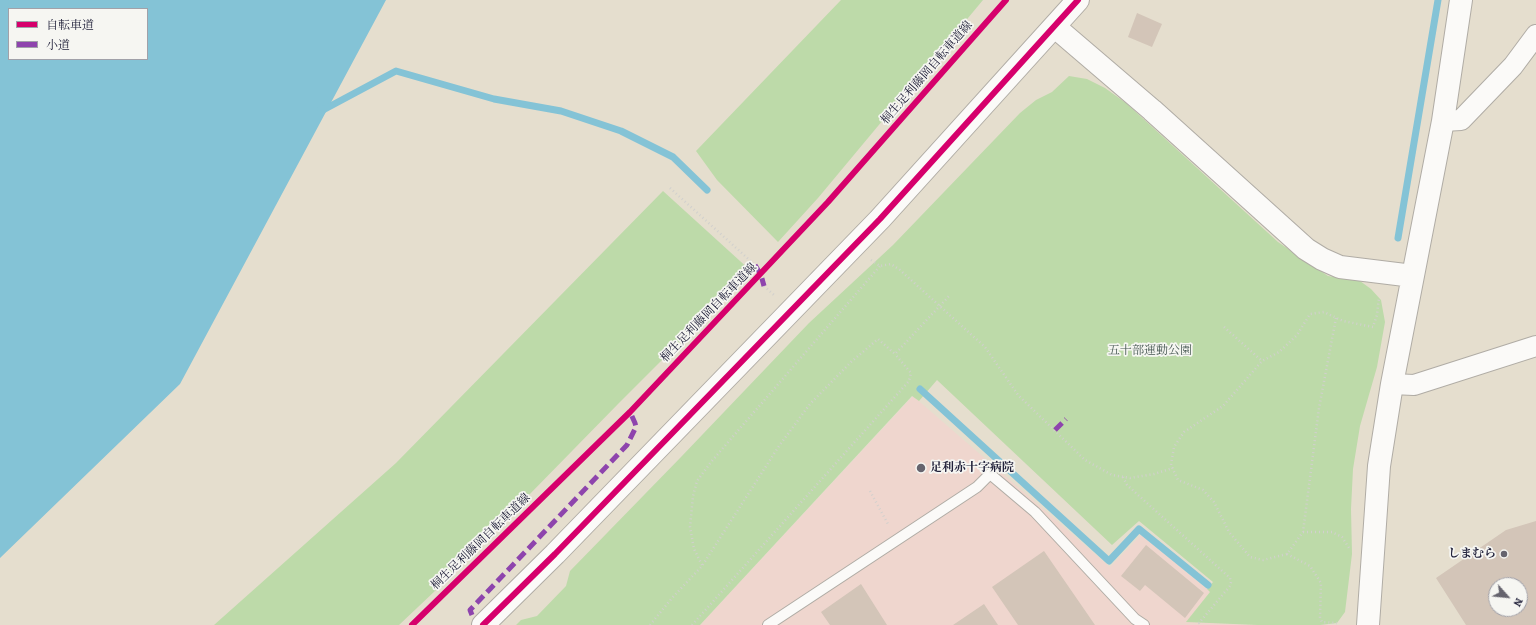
<!DOCTYPE html>
<html>
<head>
<meta charset="utf-8">
<style>
	body { margin:0 }
	#map { position:relative; width:1536px; height:625px; overflow:hidden; background:#e5dece; font-family:Alegreya,"Noto Serif JP",serif }
	canvas { display:block }
	.legend { position:absolute; left:8px; top:8px; width:140px; height:52px; box-sizing:border-box; background:#f6f6f2; border:1px solid #a1a1a9; margin:0; padding:5px 7px; list-style:none; font-size:12px; color:#22223b }
	.legend li { display:flex; align-items:center; gap:8px; height:20px }
	.legend b { width:20px; border:1px solid #a1a1a9 }
	.north { position:absolute; left:1488px; top:577px; width:40px; height:40px; box-sizing:border-box; background:#f6f6f2; border:1px solid #a1a1a9; border-radius:50%; rotate:117deg; font-size:11px; font-weight:700; line-height:16px; text-align:center; color:#22223b }
	.north::after { content:''; display:block; margin:auto; width:14px; height:18px; background:#66646e; clip-path:polygon(50% 0,100% 100%,50% 72%,0 100%) }
</style>
</head>
<body>
<div id="map">
<canvas width="1536" height="625"></canvas>
<ul class="legend">
<li><b style="height:5px;background:#d6006c"></b>自転車道</li>
<li><b style="height:5px;background:#8e44ad"></b>小道</li>
</ul>
<div class="north">N</div>
</div>
<script>
const ctx = document.querySelector('canvas').getContext('2d');
ctx.lineJoin = 'round';
function fillPath(path, color) {
  ctx.fillStyle = color;
  ctx.fill(path, 'evenodd');
}
function shape(rows) {
  const path = new Path2D();
  for (const r of rows) {
    path.moveTo(r[0], r[1]);
    for (let i = 2; i < r.length; i += 2) path.lineTo(r[i], r[i + 1]);
  }
  return path;
}
function stroke(path, color, width, dash) {
  ctx.strokeStyle = color;
  ctx.lineWidth = width;
  ctx.lineCap = dash ? 'butt' : 'round';
  ctx.setLineDash(dash || []);
  ctx.stroke(path);
}
function drawText(font, color, halo, rows, align = 'center') {
  ctx.font = font + ' Alegreya,"Noto Serif JP",serif';
  ctx.lineWidth = 3.5;
  ctx.setLineDash([]);
  ctx.textBaseline = 'middle';
  ctx.strokeStyle = halo;
  ctx.fillStyle = color;
  for (const [text, x, y, turn = 0] of rows) {
    ctx.save();
    ctx.translate(x, y);
    ctx.rotate((+turn || 0) * Math.PI / 180);
    ctx.textAlign = isNaN(turn) ? turn : align;
    if (halo) ctx.strokeText(text, 0, 0);
    ctx.fillText(text, 0, 0);
    ctx.restore();
  }
}
fillPath(shape([
	[913,396,1110,567,1141,535,1207,589,1210,592,1186,622,1258,625,700,625]
]), '#efd6ce');
fillPath(shape([
	[841,0,983,0,818,198,778,242,717,180,696,151],
	[1069,76,1087,79,1105,88,1126,103,1278,242,1328,276,1360,281,1371,289,1381,300,1385,322,1377,367,1360,426,1353,469,1351,509,1352,554,1345,612,1337,623,1320,625,1258,625,1186,622,1210,592,1207,589,1213,582,1139,521,1112,545,937,380,919,401,912,396,700,625,516,625,521,620,537,616,566,586,570,571,681,457,809,323,893,245,1020,113,1036,100,1052,92],
	[663,191,751,271,618,404,436,590,399,625,214,625,396,463]
]), '#bddaa9');
fillPath(shape([
	[0,0,386,0,180,384,0,558],
	[9,9,147,9,147,59,9,59]
]), '#84c3d6');
stroke(shape([
	[321,109,323,110,396,71,494,99,561,111,621,131,673,157,707,190],
	[1398,238,1438,0],
	[920,389,1109,561,1139,529,1208,585]
]), '#84c3d6', 7);
fillPath(shape([
	[1137,13,1162,24,1152,47,1128,37],
	[1536,521,1536,625,1466,625,1436,578,1506,530],
	[1496,585,1520,585,1520,609,1496,609],
	[1146,545,1204,593,1185,618,1145,585,1140,591,1121,576],
	[1044,551,1095,625,1018,625,992,587],
	[861,584,887,625,830,625,821,612],
	[984,604,998,625,953,625]
]), '#d3c5b8');
const service = shape([
	[768,625,977,487,990,474,1035,512,1135,619,1144,625]
]);
const minor = shape([
	[1443,121,1461,120,1513,66,1536,35],
	[1392,384,1414,385,1536,346]
]);
const tertiary = shape([
	[1055,27,1152,110,1306,249,1322,259,1340,267,1413,276],
	[483,625,555,554,880,219,1078,0],
	[1368,625,1379,466,1392,384,1443,121,1461,0]
]);
stroke(service, '#b0aca5', 12);
stroke(minor, '#b0aca5', 22);
stroke(tertiary, '#b0aca5', 24);
stroke(shape([
	[670,188,755,265],
	[871,260,880,266,891,264,900,270,985,347,1018,395,1085,460,1112,475,1130,478,1154,474,1173,468],
	[764,286,774,295],
	[1336,318,1319,408,1303,532,1287,554,1263,560,1250,557,1229,532,1214,502,1203,490,1178,480,1171,465,1174,447,1184,432,1223,406,1262,361,1279,352,1297,335,1310,314,1324,312,1343,321,1373,327,1377,315,1379,298],
	[1224,327,1262,361],
	[1123,477,1127,485,1230,578,1231,582,1230,586,1199,623,1198,623],
	[870,491,889,526],
	[1303,532,1332,532,1342,537,1349,548],
	[1287,554,1310,566,1321,583,1320,618,1322,622,1337,623],
	[702,565,694,549,690,527,693,496,697,481,711,462,880,266],
	[650,625,672,598,702,566,779,446,810,404,851,362,878,339,895,354,949,296],
	[692,625,909,381,911,373,895,354]
]), '#d1d0cd', 2.5, [1, 3]);
stroke(service, '#fbfaf8', 10);
stroke(minor, '#fbfaf8', 20);
stroke(tertiary, '#fbfaf8', 22);
stroke(shape([
	[755,265,761,275,764,286],
	[1055,430,1066,419],
	[472,615,470,610,627,445,636,427,635,423,630,412]
]), '#8e44ad', 5, [10, 5]);
stroke(shape([
	[412,625,630,412,828,202,1006,0],
	[483,625,555,554,880,219,1078,0]
]), '#d6006c', 6);
for (const [x, y, r, color] of [
	[921,468,5,"#66646e"],
	[1504,554,4,"#66646e"]
]) {
  const dot = new Path2D();
  dot.arc(x, y, r, 0, 2 * Math.PI);
  ctx.fillStyle = color;
  ctx.fill(dot);
  stroke(dot, '#f6f6f2', 1.5);
}
drawText('12px', '#22223b', '#f6f6f2', [
	["桐生足利藤岡自転車道線",927,73,-49],
	["桐生足利藤岡自転車道線",709,313,-46],
	["桐生足利藤岡自転車道線",481,542,-44]
]);
drawText('12px', '#475853', '#f6f6f2', [
	["五十部運動公園",1150,351]
]);
drawText('bold 12px', '#22223b', '#f6f6f2', [
	["足利赤十字病院",930,468],
	["しまむら",1496,554,"right"]
], 'left');
</script>
</body>
</html>
